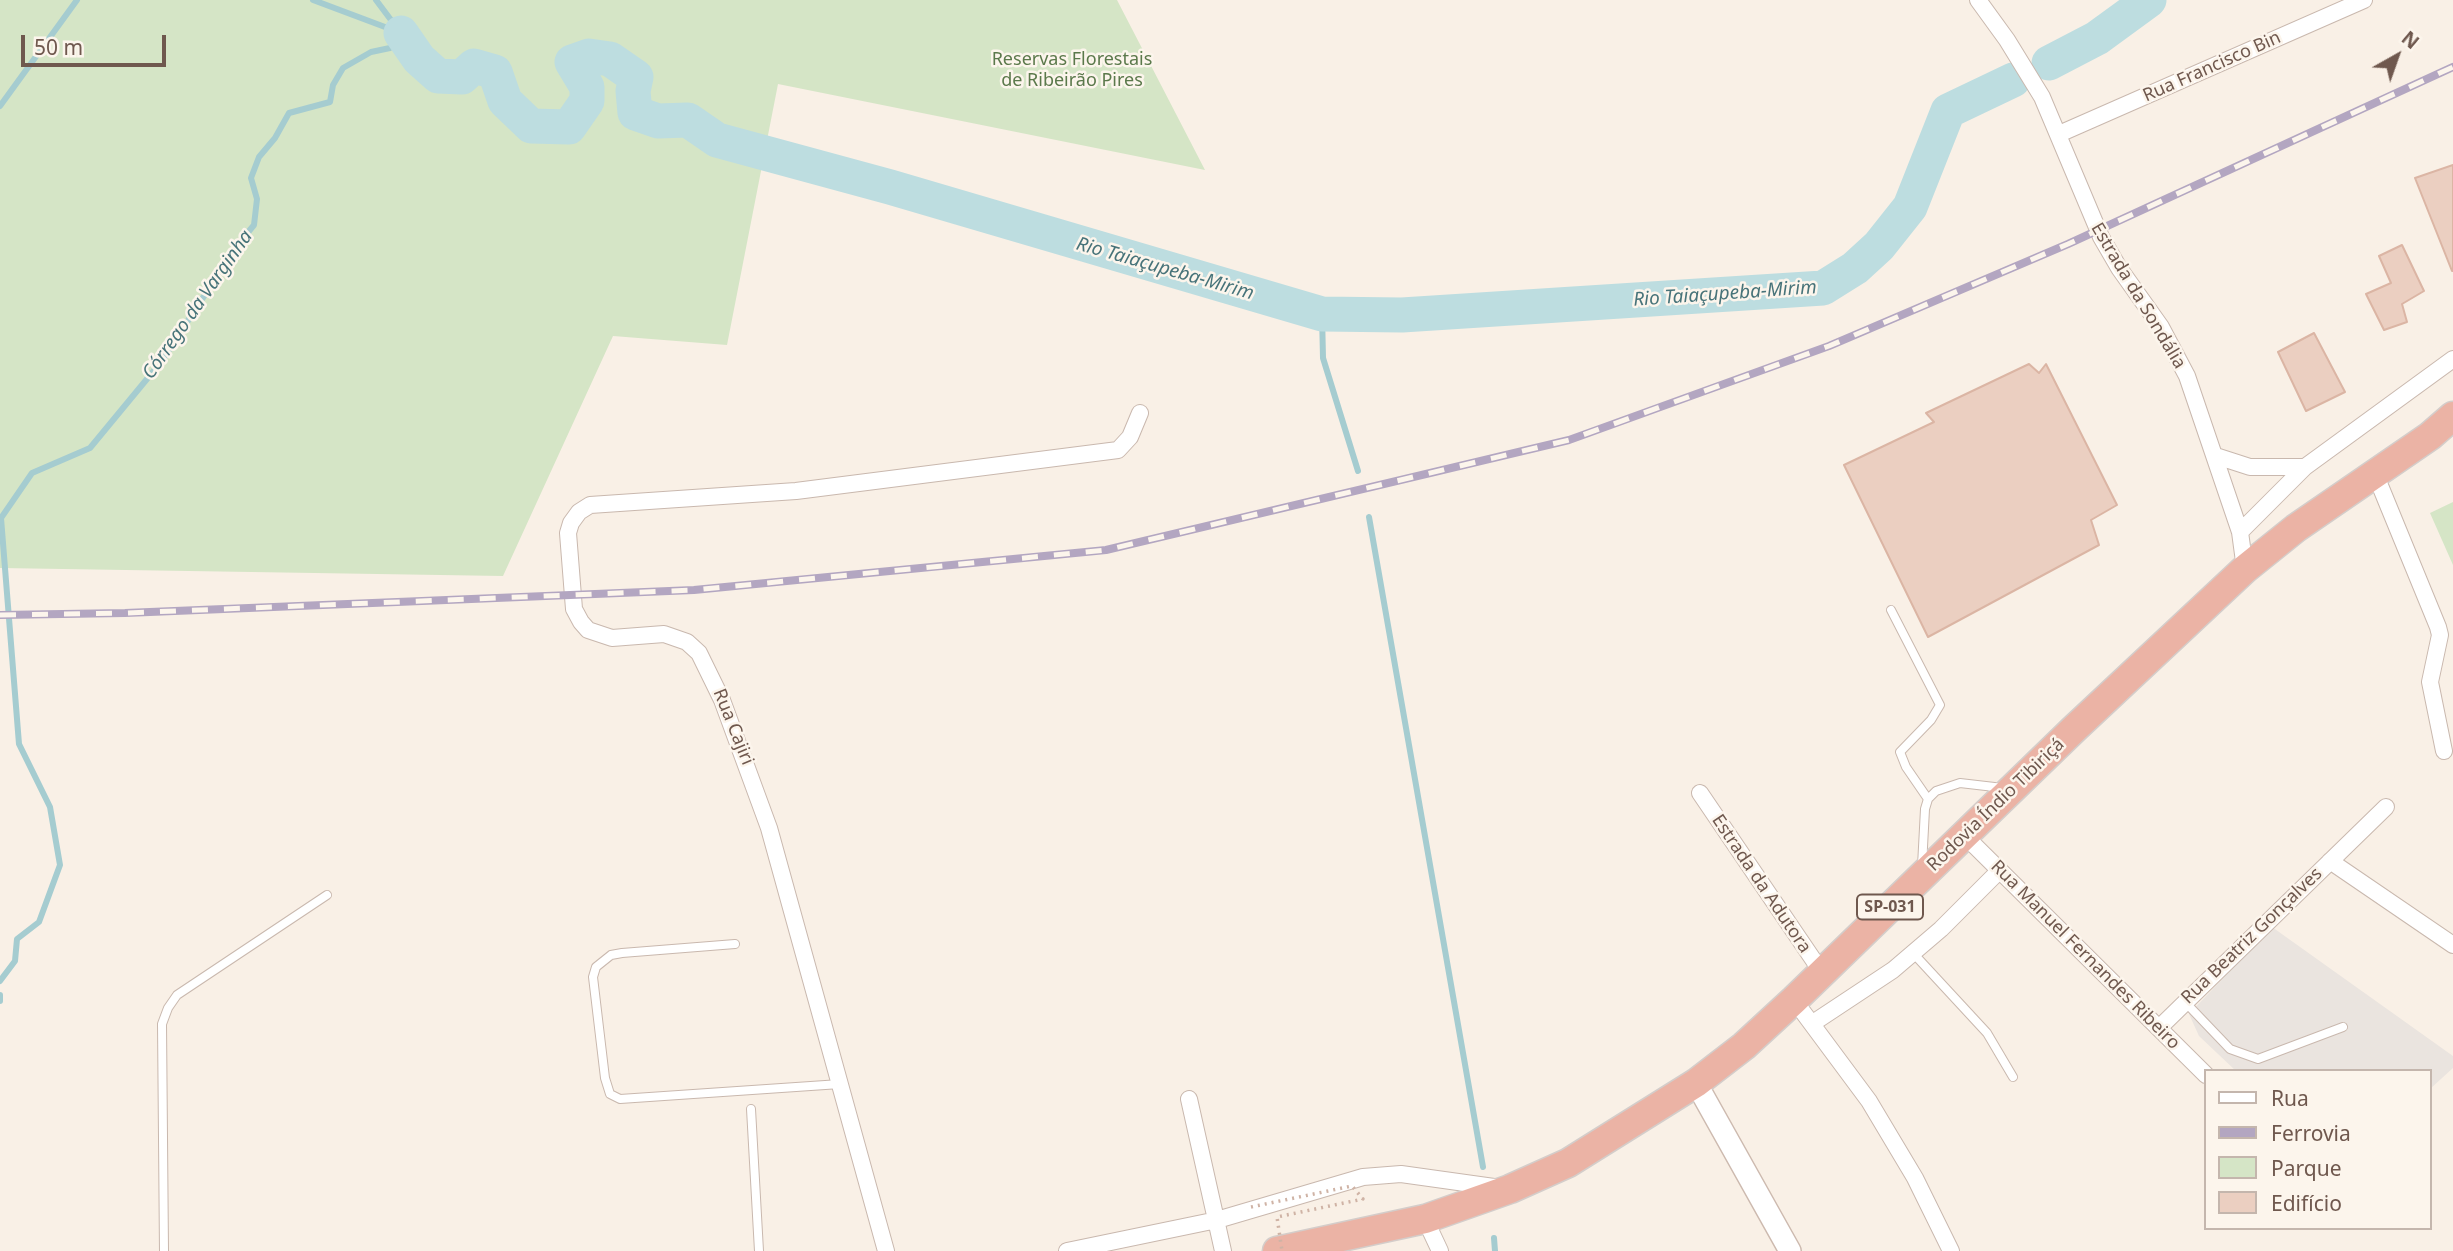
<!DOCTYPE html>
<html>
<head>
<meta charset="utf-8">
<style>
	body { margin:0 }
	#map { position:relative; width:2453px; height:1251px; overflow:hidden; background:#f9f0e6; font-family:"Noto Sans",sans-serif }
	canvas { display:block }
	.legend { position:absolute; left:2204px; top:1069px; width:228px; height:161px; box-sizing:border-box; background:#fcf5ec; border:2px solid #c4b6ad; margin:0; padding:9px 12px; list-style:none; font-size:21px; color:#6f584e }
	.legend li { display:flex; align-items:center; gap:14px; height:35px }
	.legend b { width:35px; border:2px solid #c4b6ad }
	.north { position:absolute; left:2362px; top:21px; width:70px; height:70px; -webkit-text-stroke:5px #fcf5ec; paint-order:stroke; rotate:40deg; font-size:19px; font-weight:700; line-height:28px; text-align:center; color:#6f584e }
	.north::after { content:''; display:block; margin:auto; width:24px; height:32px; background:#6f584e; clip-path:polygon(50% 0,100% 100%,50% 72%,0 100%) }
	.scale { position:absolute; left:21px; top:35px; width:145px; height:32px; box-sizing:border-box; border:4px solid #6f584e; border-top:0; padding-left:9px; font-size:21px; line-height:24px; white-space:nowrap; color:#6f584e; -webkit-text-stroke:5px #fcf5ec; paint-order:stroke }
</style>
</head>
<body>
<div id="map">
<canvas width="2453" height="1251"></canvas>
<ul class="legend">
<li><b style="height:9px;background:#fff"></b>Rua</li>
<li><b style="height:9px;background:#b3a6c1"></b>Ferrovia</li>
<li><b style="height:19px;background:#d5e5c6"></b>Parque</li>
<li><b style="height:19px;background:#ebcfc1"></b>Edifício</li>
</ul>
<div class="north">N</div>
<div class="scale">50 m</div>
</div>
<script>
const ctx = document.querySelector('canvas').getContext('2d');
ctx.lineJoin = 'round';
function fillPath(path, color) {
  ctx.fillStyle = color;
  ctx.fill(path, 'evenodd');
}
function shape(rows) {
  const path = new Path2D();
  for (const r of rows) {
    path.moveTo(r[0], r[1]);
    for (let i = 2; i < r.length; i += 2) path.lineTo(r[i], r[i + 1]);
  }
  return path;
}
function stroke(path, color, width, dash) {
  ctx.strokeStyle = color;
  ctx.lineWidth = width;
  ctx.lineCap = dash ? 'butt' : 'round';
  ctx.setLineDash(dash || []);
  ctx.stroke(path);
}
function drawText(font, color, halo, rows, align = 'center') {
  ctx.font = font + ' "Noto Sans",sans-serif';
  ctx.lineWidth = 5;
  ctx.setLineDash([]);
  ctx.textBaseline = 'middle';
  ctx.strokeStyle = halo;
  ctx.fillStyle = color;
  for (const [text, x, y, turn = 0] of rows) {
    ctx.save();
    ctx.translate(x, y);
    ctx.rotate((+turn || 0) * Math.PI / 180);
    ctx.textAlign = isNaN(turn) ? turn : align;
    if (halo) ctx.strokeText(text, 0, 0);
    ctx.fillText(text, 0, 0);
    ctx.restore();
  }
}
fillPath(shape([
	[2272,927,2453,1056,2453,1068,2430,1089,2430,1071,2236,1071,2199,1036,2189,1014]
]), '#eae4df');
fillPath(shape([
	[0,0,1117,0,1205,170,778,84,727,345,613,336,503,576,0,568],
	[2453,502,2453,565,2430,513]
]), '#d5e5c6');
stroke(shape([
	[313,0,401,33],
	[376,0,400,32],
	[0,106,77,0],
	[1322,314,1323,358,1358,471],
	[1369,517,1483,1167],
	[0,981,15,961,17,939,39,922,60,865,50,807,19,744,1,518,32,473,90,448,161,362,236,247,254,225,257,199,251,178,259,157,275,138,289,113,330,102,333,85,343,68,371,52,390,48,401,33],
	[0,995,0,1001],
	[1494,1238,1495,1251]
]), '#a5ccd0', 6);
stroke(shape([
	[401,33,419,59,438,76,462,77,474,66,495,72,505,101,531,126,569,127,587,101,587,87,572,62,589,56,610,59,636,77,633,91,635,113,658,121,688,120,717,140,890,187,1322,314,1402,315,1823,288,1855,268,1879,246,1910,207,1948,111,2013,80],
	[2049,63,2097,38,2149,0]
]), '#bddde0', 35);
const building = shape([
	[2453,165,2453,271,2452,271,2415,178,2453,165],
	[2402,245,2424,291,2402,304,2407,322,2384,330,2366,294,2391,283,2379,256,2402,245],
	[2314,333,2345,392,2306,411,2278,352,2314,333],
	[2029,364,2039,373,2046,364,2117,505,2091,520,2099,545,1928,637,1844,465,1934,422,1926,413,2029,364]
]);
fillPath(building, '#ebcfc1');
stroke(building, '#dbb5a4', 2);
const lane = shape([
	[1891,610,1940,705,1931,720,1900,752,1906,767,1928,799],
	[1922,866,1925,809,1928,799,1936,791,1960,783,2003,788],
	[735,944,622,953,611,955,596,967,593,977,605,1078,610,1094,620,1099,840,1084],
	[1913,953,1987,1033,2013,1077],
	[2185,1002,2230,1049,2258,1059,2343,1027],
	[751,1109,759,1251],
	[164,1251,162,1024,168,1008,177,995,327,895]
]);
const street = shape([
	[1978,0,2007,40,2042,97,2101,237,2119,268,2161,327,2187,376,2240,532,2245,569],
	[2059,134,2364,0],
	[2216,456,2250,467,2305,467],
	[2374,471,2438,627,2440,635,2430,682,2444,751],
	[2240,532,2305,467,2453,359],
	[1700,793,1823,974],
	[1964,835,2206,1075],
	[2330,861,2453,945],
	[1794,1000,1869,1101,1915,1178,1951,1251],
	[1813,1023,1893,970,1941,929,2000,870],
	[2159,1028,2386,807],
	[1189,1099,1223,1251],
	[1425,1219,1440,1251],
	[886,1251,769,828,722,700,699,653,687,642,664,634,612,638,588,630,581,622,574,609,568,533,571,523,579,512,590,505,796,491,1118,450,1130,437,1140,413],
	[1067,1251,1217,1220,1363,1177,1401,1174,1501,1188]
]);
const secondary = shape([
	[1696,1083,1790,1251]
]);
const highway = shape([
	[1277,1251,1425,1219,1510,1189,1568,1163,1696,1083,1744,1046,1794,1000,2074,729,2245,569,2296,528,2430,436,2453,416]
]);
stroke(lane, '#c9b8ae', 10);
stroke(street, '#c9b8ae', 18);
stroke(secondary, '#cdbaaf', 24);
stroke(highway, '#d4cdca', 31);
stroke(lane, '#fff', 8);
stroke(street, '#fff', 16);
stroke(secondary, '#fff', 21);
stroke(highway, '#ebb3a5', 28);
const rail = shape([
	[0,615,125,613,694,590,1106,550,1569,440,1829,346,2068,244,2453,67]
]);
stroke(rail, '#b3a6c1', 8);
stroke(rail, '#fcf5ec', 5, [16]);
stroke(shape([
	[1251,1207,1352,1186,1363,1199,1277,1217,1282,1251]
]), '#cfb3a5', 3.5, [2, 5]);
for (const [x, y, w] of [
	[1890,907,66]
]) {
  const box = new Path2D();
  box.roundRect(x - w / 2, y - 12.5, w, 25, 5);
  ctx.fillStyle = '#fcf5ec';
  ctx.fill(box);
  stroke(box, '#6f584e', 2);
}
drawText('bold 16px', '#6f584e', null, [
	["SP-031",1890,907]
]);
drawText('18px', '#5b794b', '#fcf5ec', [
	["Reservas Florestais",1072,60],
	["de Ribeirão Pires",1072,81]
]);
drawText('18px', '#6f584e', '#fcf5ec', [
	["Rua Francisco Bin",2212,67,-24],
	["Estrada da Sondália",2138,296,59],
	["Rua Cajiri",733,727,68],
	["Rodovia Índio Tibiriçá",1996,805,-44],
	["Estrada da Adutora",1761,884,56],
	["Rua Beatriz Gonçalves",2252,936,-44],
	["Rua Manuel Fernandes Ribeiro",2085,955,45]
]);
drawText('italic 19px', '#477379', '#fcf5ec', [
	["Rio Taiaçupeba-Mirim",1165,269,16],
	["Rio Taiaçupeba-Mirim",1725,294,-4],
	["Córrego da Varginha",198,305,-55]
]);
</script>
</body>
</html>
